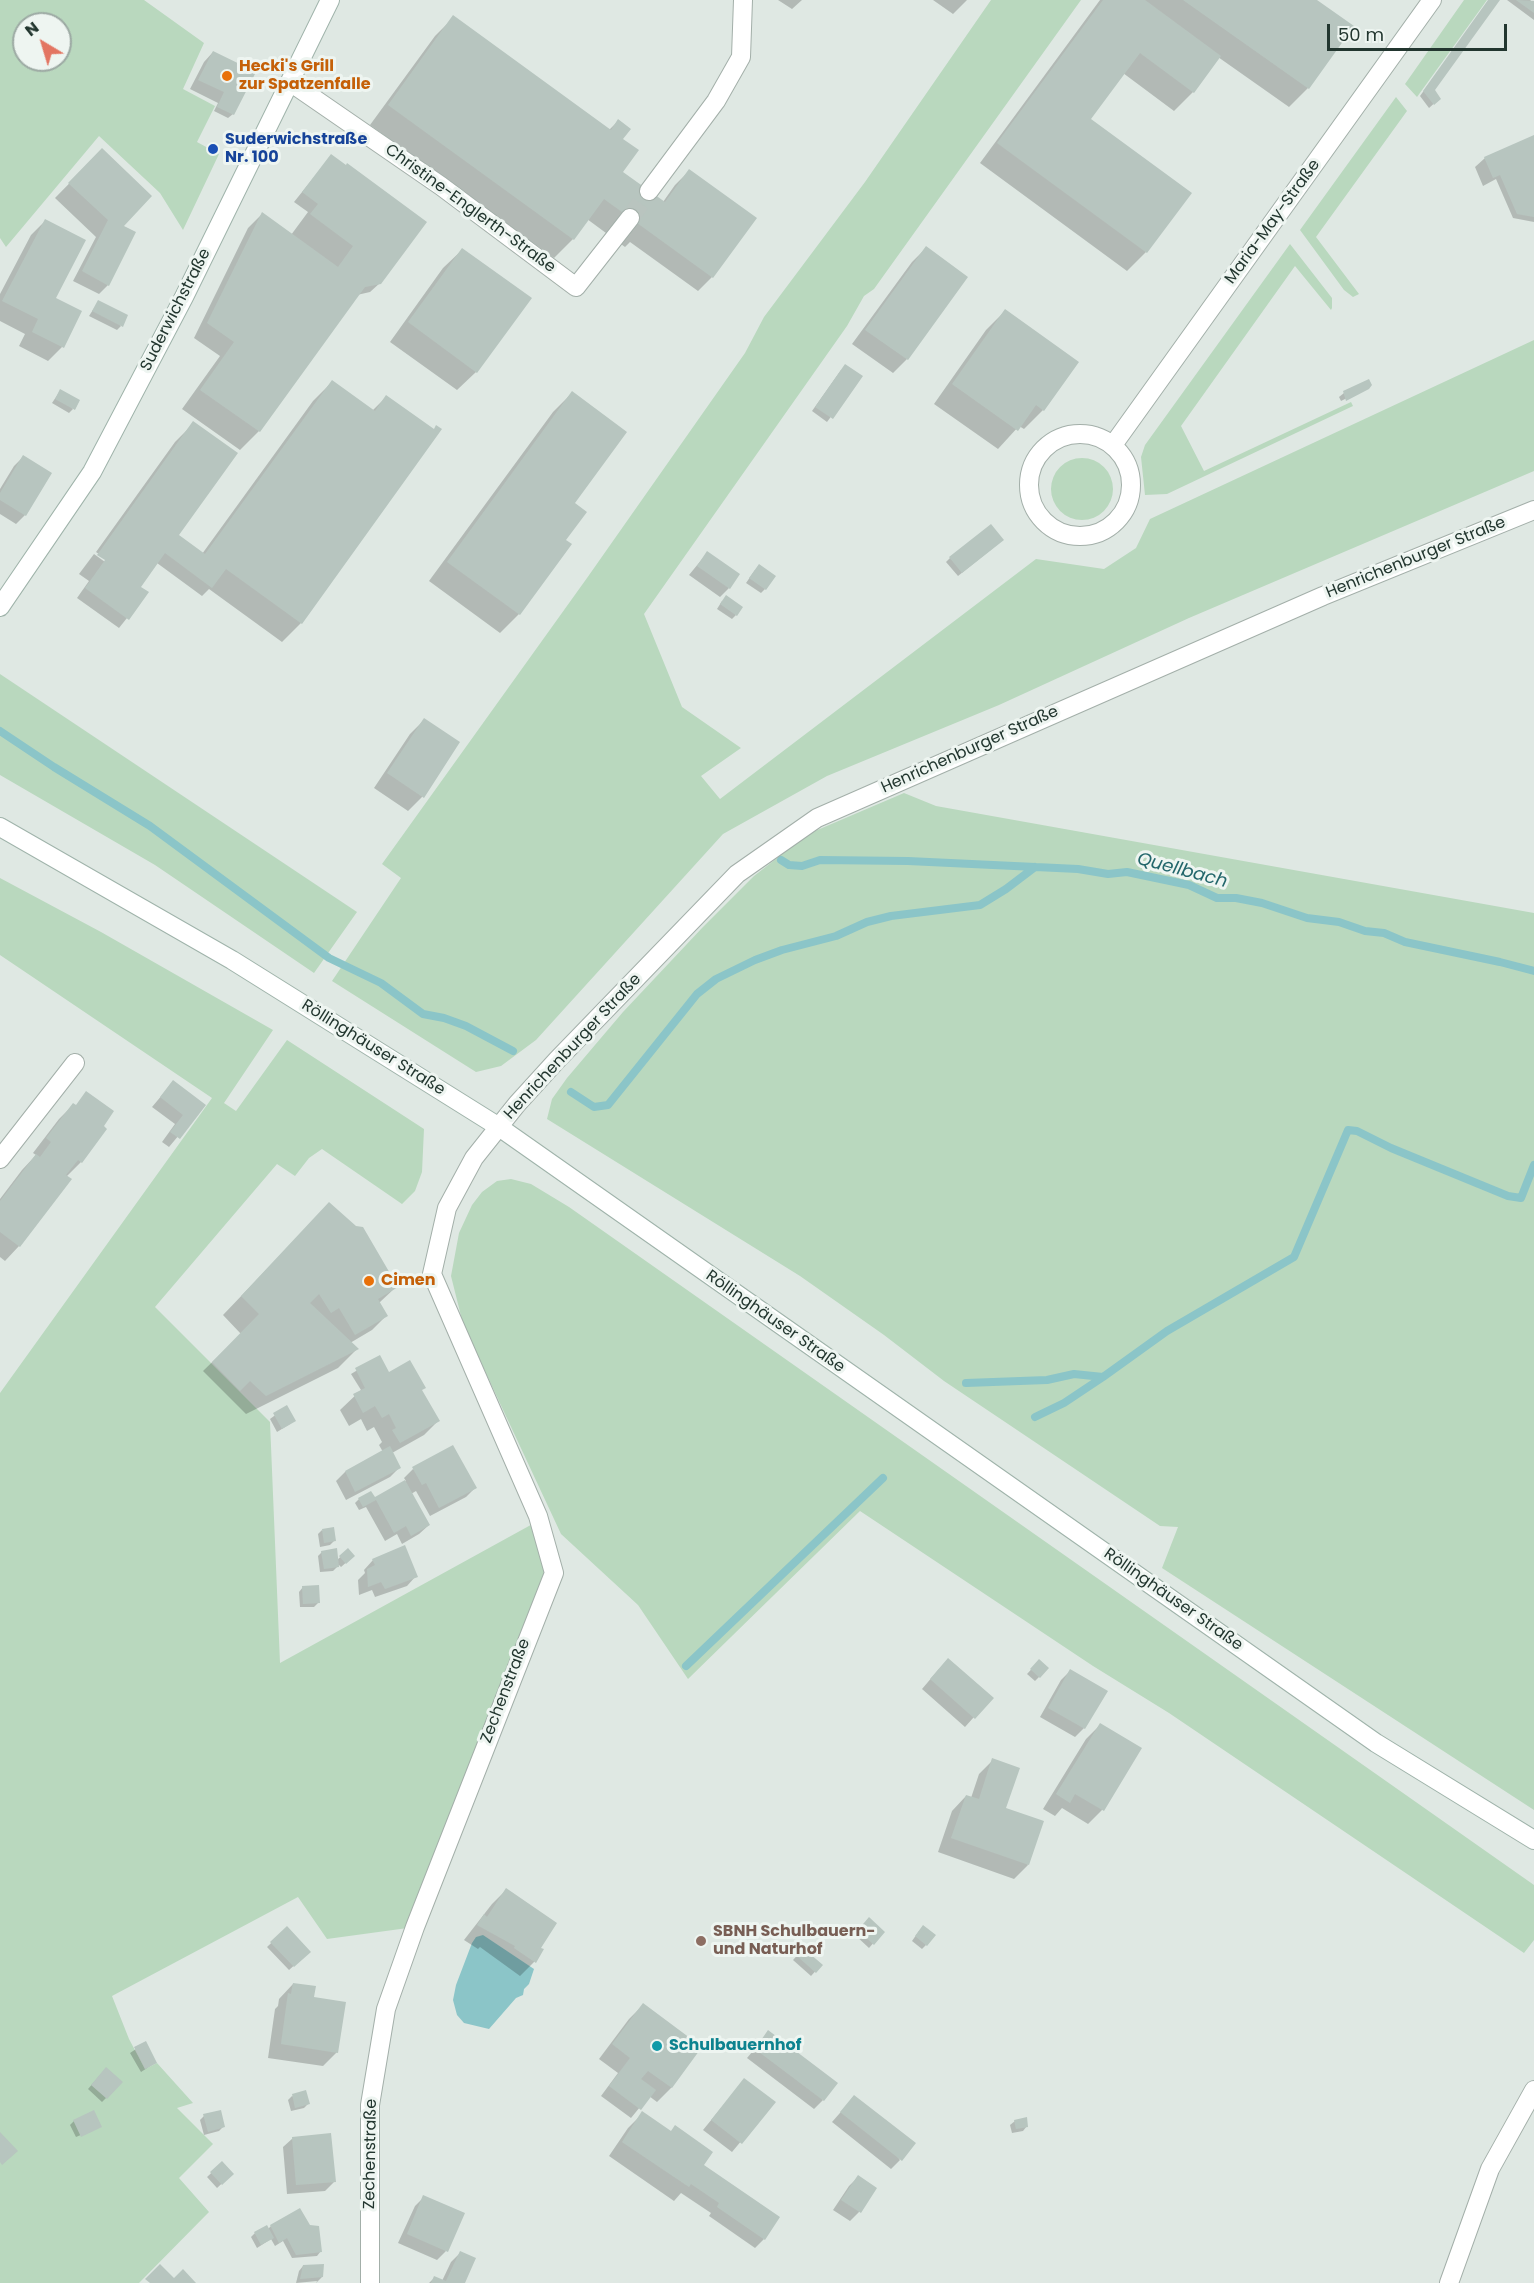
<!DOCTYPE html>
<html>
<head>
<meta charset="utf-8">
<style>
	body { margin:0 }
	#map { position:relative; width:1534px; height:2283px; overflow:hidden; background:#dfe8e3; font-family:Poppins,sans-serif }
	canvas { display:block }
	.north { position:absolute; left:12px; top:12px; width:60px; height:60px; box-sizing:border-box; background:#eef5f1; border:2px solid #9ca9a3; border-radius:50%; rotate:322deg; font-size:16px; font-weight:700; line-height:24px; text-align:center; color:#22362f }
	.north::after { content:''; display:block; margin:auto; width:21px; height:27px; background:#e37562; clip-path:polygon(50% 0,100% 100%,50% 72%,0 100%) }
	.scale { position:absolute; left:1327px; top:24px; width:180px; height:27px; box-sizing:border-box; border:3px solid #22362f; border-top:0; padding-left:8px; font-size:18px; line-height:21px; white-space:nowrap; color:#22362f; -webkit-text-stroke:4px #eef5f1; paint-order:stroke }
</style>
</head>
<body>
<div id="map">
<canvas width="1534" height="2283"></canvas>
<div class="north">N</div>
<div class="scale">50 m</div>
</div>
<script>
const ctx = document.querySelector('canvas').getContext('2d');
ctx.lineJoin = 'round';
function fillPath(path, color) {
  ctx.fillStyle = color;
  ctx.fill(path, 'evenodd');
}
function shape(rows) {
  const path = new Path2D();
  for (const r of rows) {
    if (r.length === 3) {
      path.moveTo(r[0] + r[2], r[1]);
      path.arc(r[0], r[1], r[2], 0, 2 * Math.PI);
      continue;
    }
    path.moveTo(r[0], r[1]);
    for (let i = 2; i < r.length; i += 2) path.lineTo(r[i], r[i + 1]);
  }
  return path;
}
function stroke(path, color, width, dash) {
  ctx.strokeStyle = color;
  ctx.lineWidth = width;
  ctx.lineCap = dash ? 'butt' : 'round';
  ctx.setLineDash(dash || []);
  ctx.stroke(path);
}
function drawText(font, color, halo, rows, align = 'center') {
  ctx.font = font + ' Poppins,sans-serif';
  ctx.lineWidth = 6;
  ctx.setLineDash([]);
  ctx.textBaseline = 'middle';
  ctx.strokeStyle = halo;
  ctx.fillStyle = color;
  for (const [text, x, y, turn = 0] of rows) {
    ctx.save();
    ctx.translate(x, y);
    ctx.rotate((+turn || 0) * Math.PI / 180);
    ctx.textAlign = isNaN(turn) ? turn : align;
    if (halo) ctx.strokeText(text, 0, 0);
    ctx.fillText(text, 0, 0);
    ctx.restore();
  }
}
fillPath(shape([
	[0,0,144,0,204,43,183,89,215,106,197,142,219,154,183,230,160,193,99,136,6,247,0,238],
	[24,24,60,24,60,60,24,60],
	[991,0,1081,0,874,289,864,296,847,326,644,614,682,707,741,748,701,776,720,799,1036,559,1104,569,1136,548,1150,519,1534,340,1534,471,1189,618,999,705,827,776,723,834,536,1040,501,1066,476,1072,332,981,401,878,382,864,587,578,745,353,764,317,865,182],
	[1464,0,1487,0,1417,97,1405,84],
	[1396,97,1407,111,1316,237,1359,294,1353,297,1344,290,1300,230],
	[1290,244,1332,298,1332,308,1331,310,1295,266,1181,426,1204,471,1351,402,1353,406,1167,494,1145,495,1141,457,1145,445],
	[1082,489,31],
	[0,674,357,912,314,973,155,865,0,775],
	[904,793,936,806,1534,913,1534,1810,1162,1568,1178,1527,1160,1526,944,1381,884,1335,800,1276,547,1119,552,1099,567,1078,623,1012,702,928,754,876,808,834],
	[0,878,101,932,273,1030,224,1103,236,1111,287,1040,424,1129,422,1172,415,1191,402,1204,322,1149,309,1158,295,1176,277,1164,155,1307,270,1422,280,1663,538,1521,554,1573,415,1927,327,1939,298,1897,112,1996,129,2039,145,2069,157,2063,193,2103,177,2108,213,2144,179,2178,209,2212,139,2283,0,2283,0,1393,212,1098,0,955],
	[511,1179,531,1184,569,1207,1534,1885,1534,1940,1524,1953,1169,1713,1093,1666,860,1511,688,1679,638,1605,561,1534,463,1324,451,1276,459,1233,472,1205,482,1192,497,1181]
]), '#b9d8be');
fillPath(shape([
	[483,1935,534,1969,529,1984,524,1989,523,1995,516,1998,489,2029,464,2023,457,2015,453,2000,456,1985,472,1943,476,1937]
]), '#8bc5c8');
fillPath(shape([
	[778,0,802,0,792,9],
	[933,0,967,0,953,14],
	[1100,0,1314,0,1352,26,1308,88,1289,107,1218,57,1193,92,1174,111,1123,73,1089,120,1146,252,1127,271,980,163],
	[1489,0,1498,0,1433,91,1439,99,1429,108,1420,96],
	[1507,0,1530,0,1534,3,1534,20],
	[454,17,609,130,618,121,621,139,621,172,663,202,675,185,689,171,712,277,698,291,630,242,625,247,587,219,573,239,554,258,370,125,435,36],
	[213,52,233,114,228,118,214,111,218,103,190,89,204,62],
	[1534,137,1534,222,1513,218,1496,179,1483,186,1475,167,1485,158],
	[102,150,113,236,108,285,99,294,73,281,96,237,55,198],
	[331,156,380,283,370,292,357,295,259,431,240,450,182,409,220,356,194,338,248,228,262,214,291,235,308,212,294,202],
	[45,221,54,299,62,347,48,361,19,346,25,334,0,321,0,294,31,235],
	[926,248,907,359,893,373,852,344,912,262],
	[462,250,476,372,457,390,390,342,443,268],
	[98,302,121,326,117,330,89,316],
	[1005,311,1043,410,1024,429,1019,426,998,449,934,404,986,330],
	[841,370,861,376,827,422,812,411],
	[332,382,372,411,386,397,301,623,282,642,209,589,202,596,157,563,139,587,147,593,119,628,77,598,89,581,79,574,94,554,105,562,107,560,96,552,175,442,194,423,172,541,202,554,313,401],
	[1367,388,1341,401,1339,397,1344,393],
	[60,391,73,409,69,413,52,403],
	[572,393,573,504,564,541,519,614,500,633,429,581,553,412],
	[23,457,25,515,16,524,0,514,0,489,14,466],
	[998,544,958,576,946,562,950,558],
	[707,553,729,588,720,597,689,575],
	[755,570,765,589,761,593,746,583],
	[722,601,736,615,732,619,717,609],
	[424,720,422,797,408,811,374,788,410,734],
	[173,1082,204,1105,169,1147,162,1142,175,1124,152,1107],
	[73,1105,81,1162,66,1177,69,1179,19,1246,5,1261,0,1257,0,1199,22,1170,36,1155,33,1153,59,1119],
	[311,1223,396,1287,379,1303,386,1316,372,1330,350,1343,357,1349,338,1368,246,1414,203,1371,241,1334,223,1315],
	[379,1357,388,1374,438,1421,424,1435,392,1453,400,1467,390,1477,346,1500,336,1481,345,1472,383,1452,379,1445,382,1442,374,1427,367,1431,361,1419,349,1426,340,1410,361,1390,351,1374],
	[286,1407,290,1424,277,1432,270,1419],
	[413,1469,475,1488,466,1497,430,1516,416,1491,411,1494,429,1525,419,1534,402,1544,397,1534,385,1541,366,1507,359,1510,355,1503,359,1499,375,1499,406,1481,404,1478],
	[322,1530,334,1541,330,1545,320,1547,318,1534],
	[348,1550,349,1560,341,1567,339,1565,333,1571,320,1572,318,1556,322,1552,337,1560],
	[373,1560,416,1576,407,1586,375,1597,372,1590,359,1595,358,1580,365,1573,364,1570],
	[303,1587,318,1603,314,1607,300,1607,299,1592],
	[1039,1661,1039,1677,1035,1681,1027,1674],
	[939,1669,991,1698,965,1727,922,1689],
	[1070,1671,1084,1728,1075,1737,1040,1717,1061,1680],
	[1100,1725,1140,1749,1102,1810,1088,1824,1062,1808,1055,1816,1043,1809,1086,1739],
	[993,1760,1004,1809,1028,1865,1014,1879,938,1852,952,1811,966,1796,971,1798,979,1774],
	[506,1890,539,1948,534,1962,520,1976,480,1947,478,1949,464,1940,492,1904],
	[869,1920,883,1932,869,1948,855,1935],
	[287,1928,309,1952,289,1970,267,1947],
	[919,1931,926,1945,922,1949,912,1941],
	[803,1949,821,1965,811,1976,793,1960],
	[293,1984,312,1998,337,2052,323,2066,268,2058,275,2009,278,2006,279,1999],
	[643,2005,700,2048,671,2088,657,2102,649,2096,631,2118,601,2096,618,2073,599,2059,629,2019],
	[769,2032,823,2100,814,2109,747,2058],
	[145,2043,155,2063,141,2072,130,2053],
	[102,2073,106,2098,102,2102,88,2089],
	[744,2080,773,2103,732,2152,703,2130],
	[292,2096,308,2104,304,2108,291,2111,288,2100],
	[854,2097,900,2160,891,2169,832,2122],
	[643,2113,764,2239,755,2248,709,2216,711,2213,681,2193,674,2201,609,2156,628,2128],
	[204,2116,223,2127,219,2131,204,2135,200,2120],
	[74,2121,100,2127,76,2137,70,2125],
	[1015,2121,1027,2126,1023,2131,1012,2133,1010,2125],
	[293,2138,334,2182,325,2191,287,2194,283,2147],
	[222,2163,232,2174,217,2188,207,2177],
	[858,2177,859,2212,850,2221,833,2210,849,2186],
	[424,2197,446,2251,437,2260,398,2243,415,2206],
	[271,2226,321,2251,317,2256,292,2258,283,2241,275,2246,271,2239,257,2248,251,2237,255,2233,268,2229],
	[460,2253,463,2283,429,2283,434,2278,442,2281,451,2262],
	[303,2266,322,2277,316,2283,317,2281,296,2283,299,2271]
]), '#0003');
stroke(shape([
	[0,731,54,767,150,826,329,958,381,983,423,1014,444,1018,466,1026,513,1051],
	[781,860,789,865,802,866,820,860,908,861,1078,869,1108,874,1127,872,1189,885,1217,898,1236,898,1262,903,1307,918,1339,922,1365,931,1384,933,1405,942,1500,962,1534,971],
	[571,1092,594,1107,608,1105,697,994,716,979,755,960,782,950,836,936,867,922,891,916,980,905,1006,889,1035,867],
	[966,1383,1047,1380,1074,1374,1103,1377,1167,1331,1294,1257,1348,1130,1357,1131,1391,1148,1508,1196,1521,1198,1534,1165],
	[1035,1417,1064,1403,1103,1377],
	[686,1666,883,1478]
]), '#8bc5c8', 8);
fillPath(shape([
	[1103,0,1145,0,1221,56,1194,93,1140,53,1091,119,1192,193,1147,253,997,143],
	[1183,0,1317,0,1354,26,1309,89],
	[1488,0,1500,0,1435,90,1441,99,1434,105,1423,91],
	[1516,0,1534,1,1534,13],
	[453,15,611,130,618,119,631,129,623,139,639,150,623,172,665,202,689,169,757,218,713,278,604,199,574,240,388,105],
	[213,51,256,72,234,115,217,107,224,92,198,80],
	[1534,135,1534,217,1517,214,1500,175,1493,178,1484,157],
	[102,148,152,196,124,226,136,232,109,286,82,271,108,220,68,183],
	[331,154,346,165,347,163,427,222,381,284,365,287,260,432,200,390,234,342,207,323,262,212,338,267,353,246,310,214,318,204,302,192],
	[45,219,86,240,56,298,82,311,64,348,32,332,38,319,2,301],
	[926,246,968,277,908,360,865,330],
	[462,248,532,298,477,373,408,322],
	[98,300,128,315,123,327,92,311],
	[1005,309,1079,362,1044,411,1036,405,1018,431,952,384],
	[845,364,863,376,833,419,815,407],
	[1369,379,1372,385,1369,389,1346,401,1343,391],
	[332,380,375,411,386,395,434,429,436,425,442,429,302,624,226,569,212,588,165,553,141,587,149,592,129,620,85,588,105,560,97,555,193,421,238,453,179,535,205,554],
	[60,389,80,400,75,410,55,399],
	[572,391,627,432,575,503,587,512,566,540,572,544,520,615,447,562],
	[23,455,52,473,26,516,0,500,0,493],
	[991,524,1004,540,962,573,949,557],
	[707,551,740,574,730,589,697,566],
	[759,564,776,576,766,590,749,578],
	[726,595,743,607,737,616,720,604],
	[424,718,460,742,424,798,387,773],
	[173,1080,206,1105,180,1139,170,1132,183,1115,160,1097],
	[86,1091,114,1111,104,1126,107,1129,82,1163,78,1160,66,1175,72,1179,20,1247,0,1232,0,1201,36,1154,40,1157,51,1142,46,1138,73,1103,76,1105],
	[329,1202,356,1226,363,1227,398,1287,378,1299,388,1316,355,1335,339,1308,331,1313,319,1294,310,1303,359,1349,266,1396,250,1381,240,1391,212,1362,259,1314,241,1296],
	[380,1355,389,1372,410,1360,426,1388,422,1390,440,1421,400,1443,392,1430,396,1428,389,1414,382,1418,375,1406,363,1413,353,1394,365,1388,355,1368],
	[287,1405,296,1421,282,1429,273,1413],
	[453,1445,477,1488,439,1508,426,1483,422,1485,412,1467],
	[390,1446,401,1468,355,1492,345,1471],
	[405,1480,430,1525,411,1536,406,1526,394,1533,376,1500,363,1507,358,1498,371,1491,375,1497],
	[334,1527,336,1541,324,1543,322,1529],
	[405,1545,418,1577,385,1589,381,1582,368,1587,367,1569,375,1565,372,1559],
	[337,1548,339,1567,324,1569,321,1551],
	[348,1548,355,1556,346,1564,339,1556],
	[319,1585,320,1603,303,1604,302,1586],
	[948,1658,994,1698,975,1719,930,1679],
	[1039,1659,1049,1668,1040,1678,1030,1669],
	[1070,1669,1108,1691,1085,1729,1048,1708],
	[1100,1723,1142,1748,1104,1811,1075,1794,1070,1803,1056,1794],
	[992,1758,1020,1768,1006,1808,1044,1821,1029,1865,951,1838,966,1795,979,1799],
	[506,1888,557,1923,541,1948,544,1949,536,1963,514,1948,515,1946,477,1925,484,1914,487,1917],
	[869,1917,885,1932,874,1945,858,1930],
	[923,1925,936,1935,927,1946,915,1936],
	[287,1926,311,1952,294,1967,270,1942],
	[802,1947,823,1965,816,1973,796,1955],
	[293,1983,316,1986,314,1997,346,2002,338,2053,281,2044,288,1993,291,1994],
	[643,2003,702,2047,672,2088,648,2071,641,2079,656,2090,641,2110,609,2086,630,2058,612,2044],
	[768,2030,838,2083,824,2101,755,2049],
	[146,2041,157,2063,145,2069,134,2047],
	[106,2067,123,2082,107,2099,91,2085],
	[744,2078,776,2102,742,2144,711,2120],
	[306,2090,310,2104,295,2108,292,2094],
	[854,2095,916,2143,902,2161,840,2112],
	[94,2110,102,2127,81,2137,73,2120],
	[221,2110,225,2127,208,2132,203,2114],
	[642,2111,671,2131,675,2125,713,2152,704,2165,780,2217,765,2240,717,2207,719,2203,691,2184,689,2187,622,2142],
	[1027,2117,1028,2127,1016,2129,1014,2120],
	[0,2132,18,2151,2,2165,0,2162],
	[331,2133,336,2182,296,2185,292,2137],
	[222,2161,234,2174,222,2185,210,2172],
	[858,2175,877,2188,861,2213,841,2200],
	[423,2195,465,2213,448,2252,407,2234],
	[300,2208,310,2225,319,2226,322,2252,296,2255,287,2238,279,2243,270,2225],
	[267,2225,274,2238,261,2245,254,2232],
	[460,2251,476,2258,465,2283,431,2283,434,2276,446,2281],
	[160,2264,174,2278,183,2269,196,2283,150,2283,145,2279],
	[324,2264,323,2277,300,2279,303,2265]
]), '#b7c5bf');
stroke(shape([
	[630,218,649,191]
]), '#b9c4bf', 18, [18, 9]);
const minor = shape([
	[290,82,441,186,576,287,630,218],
	[649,191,716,101,741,57,743,0],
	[1080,485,51],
	[1113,445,1432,0],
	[0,1159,75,1063],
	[370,2283,370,2105,386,2009,415,1927,554,1573,538,1516,432,1274,447,1208,474,1158,517,1104,557,1060,737,874,817,818,1323,596,1534,510],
	[1449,2283,1490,2169,1534,2090]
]);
const secondary = shape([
	[0,607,92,472,184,297,330,0],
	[0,827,232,960,499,1127,1376,1743,1534,1840]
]);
stroke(minor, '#a3afa9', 20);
stroke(secondary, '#9fb3aa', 20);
stroke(minor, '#fff', 18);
stroke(secondary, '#fff', 18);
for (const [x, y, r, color] of [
	[227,76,6,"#e8710a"],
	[213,149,6,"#1a4fb4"],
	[369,1281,6,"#e8710a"],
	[701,1941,6,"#8d6e63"],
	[657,2046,6,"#0f9aa8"]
]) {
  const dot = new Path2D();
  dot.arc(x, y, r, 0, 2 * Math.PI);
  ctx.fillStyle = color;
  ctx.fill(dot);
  stroke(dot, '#eef5f1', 2);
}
drawText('bold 16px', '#c56008', '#eef5f1', [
	["Hecki's Grill",239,67],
	["zur Spatzenfalle",239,85],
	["Cimen",381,1281]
], 'left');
drawText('bold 16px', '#164399', '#eef5f1', [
	["Suderwichstraße",225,140],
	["Nr. 100",225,158]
], 'left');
drawText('16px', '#22362f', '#eef5f1', [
	["Christine-Englerth-Straße",470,209,36],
	["Maria-May-Straße",1273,222,-54],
	["Suderwichstraße",176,310,-63],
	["Henrichenburger Straße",1416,558,-22],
	["Henrichenburger Straße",970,750,-24],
	["Henrichenburger Straße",573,1047,-47],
	["Röllinghäuser Straße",373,1048,32],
	["Röllinghäuser Straße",775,1322,35],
	["Röllinghäuser Straße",1173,1600,35],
	["Zechenstraße",506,1691,-69],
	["Zechenstraße",371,2154,-89]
]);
drawText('bold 16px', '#785e54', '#eef5f1', [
	["SBNH Schulbauern-",713,1932],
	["und Naturhof",713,1950]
], 'left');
drawText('bold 16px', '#0d838f', '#eef5f1', [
	["Schulbauernhof",669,2046]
], 'left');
drawText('italic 18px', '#22666b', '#eef5f1', [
	["Quellbach",1182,871,15]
]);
</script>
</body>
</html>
